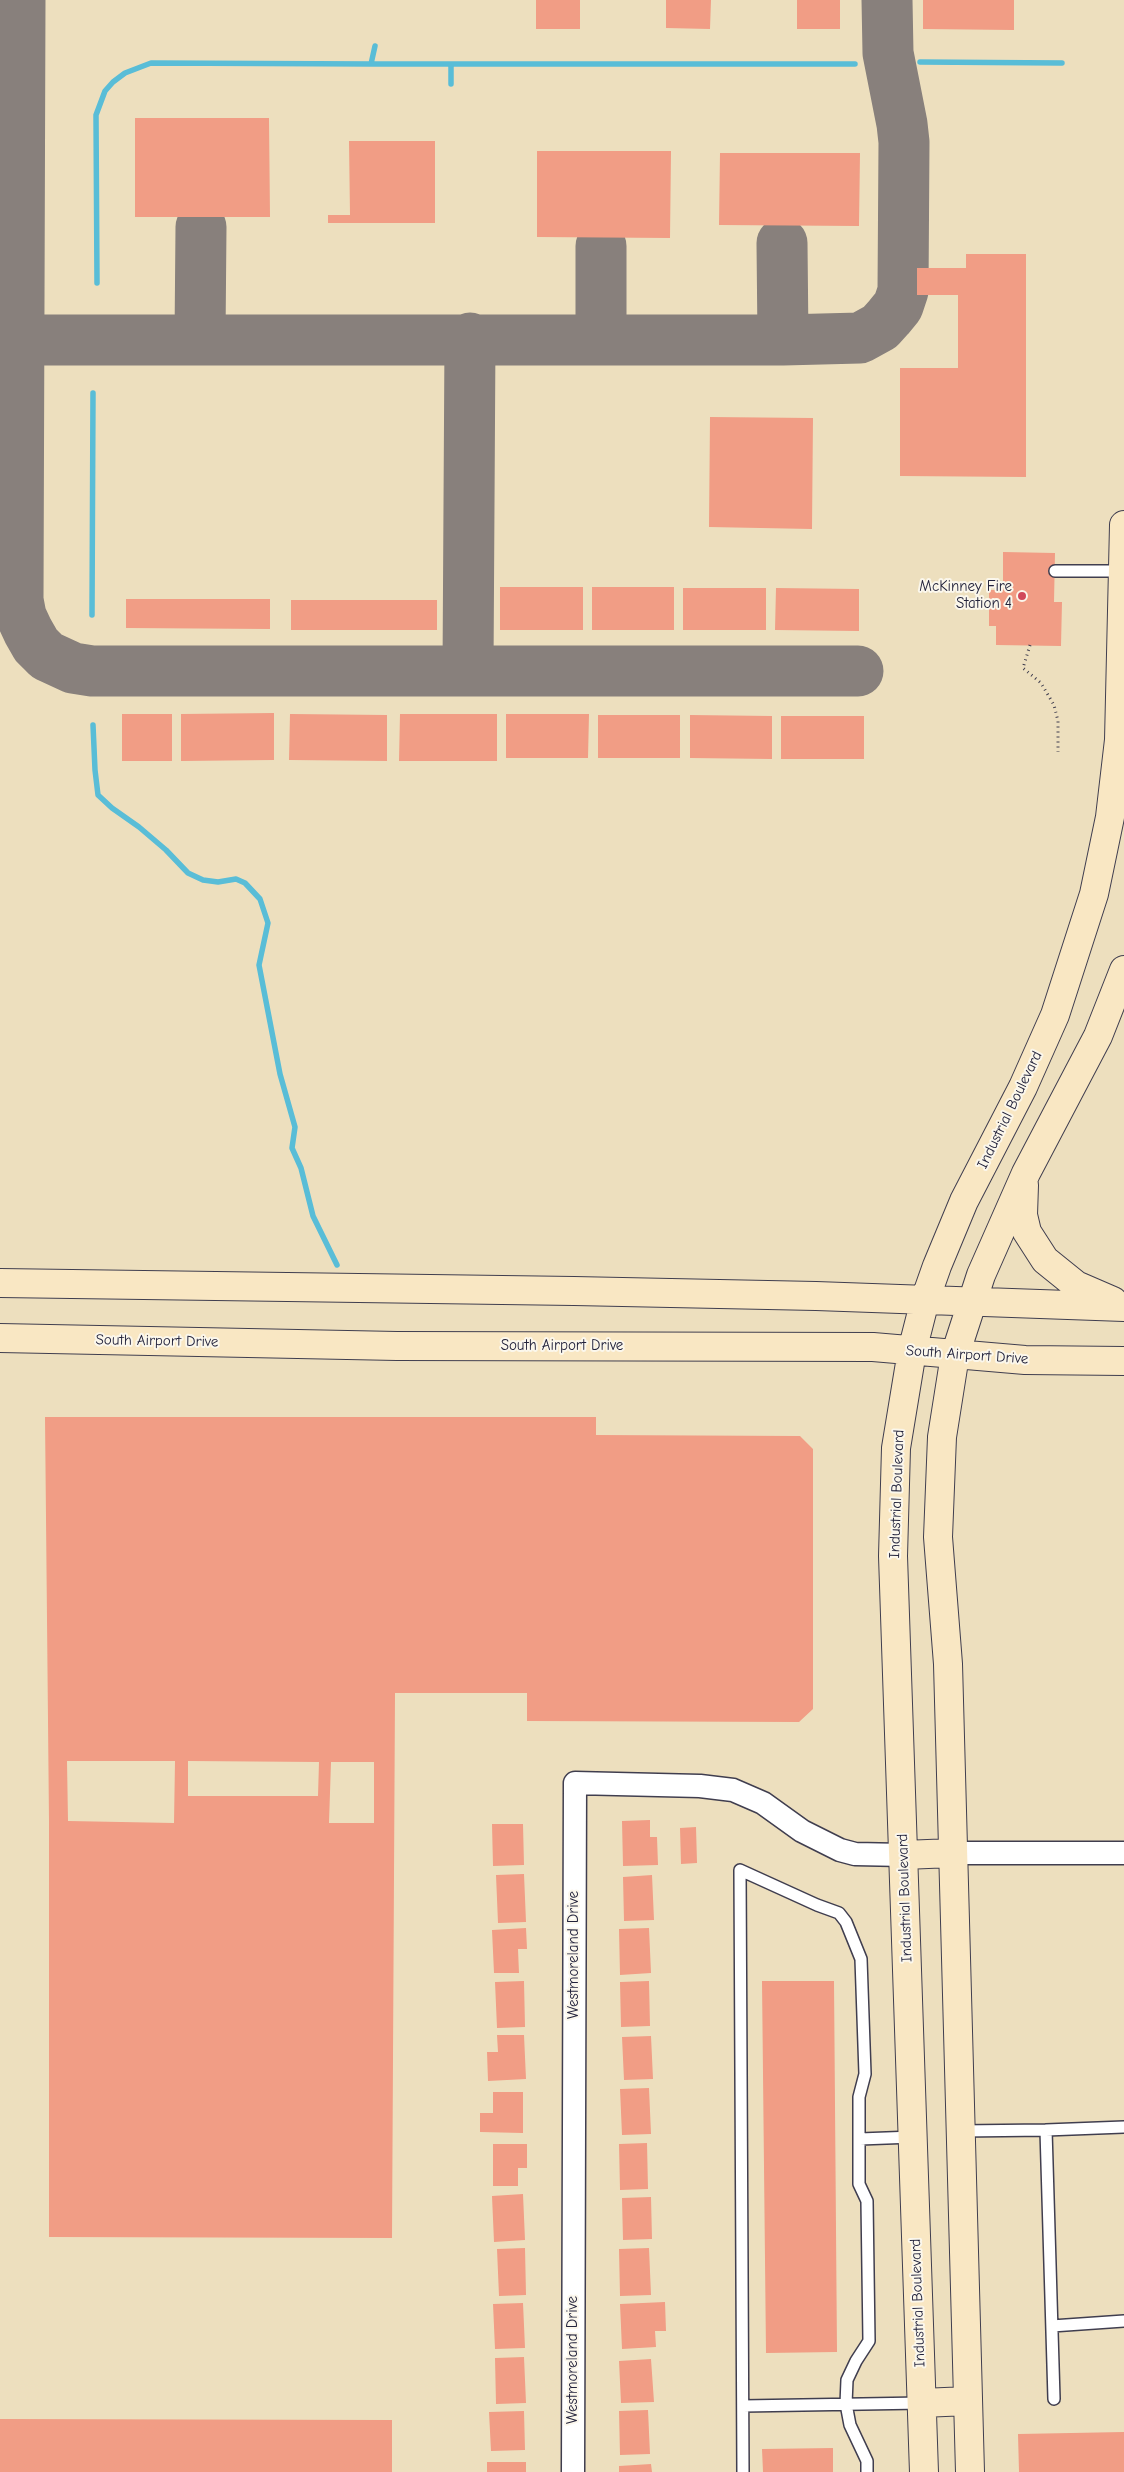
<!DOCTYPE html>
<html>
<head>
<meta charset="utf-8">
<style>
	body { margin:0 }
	canvas { display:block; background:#eddfbe }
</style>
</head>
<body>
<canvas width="1124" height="2472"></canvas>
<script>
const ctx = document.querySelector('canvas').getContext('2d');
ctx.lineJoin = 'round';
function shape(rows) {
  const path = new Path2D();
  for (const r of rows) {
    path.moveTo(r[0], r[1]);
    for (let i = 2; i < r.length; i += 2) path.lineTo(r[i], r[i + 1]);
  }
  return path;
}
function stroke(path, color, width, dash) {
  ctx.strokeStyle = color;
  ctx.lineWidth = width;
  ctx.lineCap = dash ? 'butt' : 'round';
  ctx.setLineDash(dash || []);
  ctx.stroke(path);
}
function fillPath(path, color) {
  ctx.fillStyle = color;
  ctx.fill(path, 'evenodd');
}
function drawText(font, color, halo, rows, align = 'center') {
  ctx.font = font + ' "Comic Neue",sans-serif';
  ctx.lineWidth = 4;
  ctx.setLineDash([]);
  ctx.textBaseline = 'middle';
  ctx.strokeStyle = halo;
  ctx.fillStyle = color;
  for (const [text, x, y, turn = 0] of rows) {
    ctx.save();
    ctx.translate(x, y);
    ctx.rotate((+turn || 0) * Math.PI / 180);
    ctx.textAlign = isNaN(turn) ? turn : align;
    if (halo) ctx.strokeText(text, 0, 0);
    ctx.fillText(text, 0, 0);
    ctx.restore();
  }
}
stroke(shape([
	[920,62,1062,63],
	[371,64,855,64],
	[451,84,451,64],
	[97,283,96,115,105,91,113,82,125,73,151,63,371,64,375,46],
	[92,615,93,393],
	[93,725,95,770,98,795,112,808,139,827,166,850,188,873,203,880,218,882,236,879,245,883,260,899,268,923,259,965,280,1074,295,1127,292,1148,301,1168,313,1216,337,1265]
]), '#59bdd7', 5.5);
stroke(shape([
	[20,0,18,600,21,616,28,631,36,645,47,656,73,668,92,671,858,671],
	[782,243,783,340],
	[601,246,601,339],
	[200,338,201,227],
	[19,340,783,340,860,338,880,327,889,317,898,306,903,291,904,142,902,124,888,53,887,0],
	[468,669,470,338]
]), '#88807c', 51);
fillPath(shape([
	[536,0,580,0,580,29,536,29],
	[666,0,711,0,710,29,666,28],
	[797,0,840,0,840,29,797,29],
	[923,0,1014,0,1014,30,923,29],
	[135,118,269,118,270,217,135,217],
	[349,141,435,141,435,223,328,223,328,215,350,215],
	[537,151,671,151,670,238,537,237],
	[720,153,860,153,859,226,719,225],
	[966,254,1026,254,1026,477,900,476,900,368,958,368,958,295,917,295,917,268,966,268],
	[710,417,813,418,812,529,709,527],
	[1003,552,1055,553,1054,602,1062,602,1061,646,996,645,996,626,989,626,989,590,1003,590],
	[500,587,583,587,583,630,500,630],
	[592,587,674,587,674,630,592,630],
	[683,588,766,588,766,630,683,630],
	[776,588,859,589,859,631,775,630],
	[126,599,270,599,270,629,126,628],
	[291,600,437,600,437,630,291,630],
	[274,713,274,760,181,761,181,714],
	[122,714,172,714,172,761,122,761],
	[290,714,387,715,387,761,289,760],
	[400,714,497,714,497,761,399,761],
	[506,714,589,714,588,758,506,758],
	[598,715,680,715,680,758,598,758],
	[690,715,772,716,772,759,690,758],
	[781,716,864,716,864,759,781,759],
	[45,1417,596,1417,596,1435,800,1436,813,1449,813,1709,799,1722,527,1721,527,1693,395,1693,392,2238,49,2237,49,1822],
	[67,1761,175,1761,174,1823,68,1821],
	[188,1761,319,1762,318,1796,188,1796],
	[331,1762,374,1762,374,1823,329,1823],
	[650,1820,650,1837,657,1837,658,1865,623,1866,622,1821],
	[492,1824,523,1824,524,1865,493,1866],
	[696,1827,697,1863,681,1864,680,1828],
	[524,1874,526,1922,498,1923,496,1875],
	[652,1875,654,1920,624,1921,623,1877],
	[526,1928,527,1949,518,1949,519,1973,494,1973,492,1930],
	[649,1928,651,1973,620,1975,619,1929],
	[524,1981,525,2027,497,2028,495,1982],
	[649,1981,650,2026,621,2027,620,1982],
	[762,1981,834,1981,837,2352,766,2353],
	[497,2035,524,2035,526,2079,488,2081,487,2052,498,2052],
	[651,2036,653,2079,624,2080,622,2037],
	[649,2088,651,2134,622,2135,620,2089],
	[493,2092,523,2092,523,2133,480,2132,480,2113,493,2113],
	[647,2143,648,2189,620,2190,619,2144],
	[493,2144,527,2144,527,2168,518,2168,518,2186,493,2186],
	[523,2194,525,2240,494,2242,492,2196],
	[651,2197,652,2239,623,2240,622,2198],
	[525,2248,526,2295,499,2296,497,2249],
	[649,2248,651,2295,620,2296,619,2249],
	[665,2302,666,2331,655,2331,656,2347,622,2349,620,2304],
	[523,2303,525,2348,495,2349,493,2304],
	[524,2357,526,2403,496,2404,495,2358],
	[651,2359,654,2402,621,2403,619,2361],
	[648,2410,650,2454,620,2455,619,2411],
	[524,2411,525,2450,491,2451,489,2412],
	[0,2419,392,2420,392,2472,0,2472],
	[1124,2432,1124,2472,1019,2472,1018,2434],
	[833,2448,833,2472,763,2472,762,2449],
	[487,2462,526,2462,526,2472,487,2472],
	[651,2464,652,2472,619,2472,619,2466]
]), '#f19d85');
const lane = shape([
	[1055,571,1123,571],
	[1046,2130,1124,2127],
	[960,2131,1046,2130,1054,2399],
	[860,2139,913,2137],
	[1052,2326,1124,2321],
	[743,2406,922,2403],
	[743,2472,740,1870,817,1905,839,1913,846,1922,861,1959,865,2074,859,2097,859,2184,867,2201,869,2341,856,2361,847,2380,846,2404,850,2425,867,2461,867,2472]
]);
const street = shape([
	[952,1853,1124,1853],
	[573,2472,575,1783,700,1786,733,1790,763,1803,802,1831,840,1850,855,1854,904,1855]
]);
const secondary = shape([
	[1024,1185,1023,1215,1027,1232,1045,1260,1076,1285,1113,1301],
	[0,1283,574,1291,816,1296,1124,1307],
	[0,1338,397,1346,873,1347,1025,1360,1124,1361],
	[904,1855,952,1853],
	[922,2403,968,2401],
	[924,2472,893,1556,896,1448,912,1351,925,1300,937,1266,964,1201,1023,1087,1055,1015,1094,894,1110,817,1119,740,1124,525],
	[970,2472,948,1664,938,1537,942,1437,955,1355,981,1275,1026,1173,1098,1036,1124,970]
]);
stroke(lane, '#403e4f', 14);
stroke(street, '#403e4f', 25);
stroke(secondary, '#403e4f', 30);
stroke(shape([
	[1030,645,1023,668,1041,683,1054,705,1058,721,1058,752]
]), '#403e4f', 3, [1, 4]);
stroke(lane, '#fff', 11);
stroke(street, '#fff', 22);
stroke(secondary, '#f9e7c3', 28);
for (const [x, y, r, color] of [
	[1022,596,5,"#d1495b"]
]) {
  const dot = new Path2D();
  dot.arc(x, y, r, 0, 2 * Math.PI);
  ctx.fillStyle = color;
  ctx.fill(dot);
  stroke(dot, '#fbf7ec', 2);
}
drawText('15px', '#22223b', '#fbf7ec', [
	["McKinney Fire",1012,587],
	["Station 4",1012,604]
], 'right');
drawText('15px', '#22223b', '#fbf7ec', [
	["Industrial Boulevard",1010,1110,-64],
	["South Airport Drive",157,1341,1],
	["South Airport Drive",562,1346],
	["South Airport Drive",967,1355,4],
	["Industrial Boulevard",897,1494,-88],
	["Industrial Boulevard",905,1898,-92],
	["Westmoreland Drive",574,1955,-90],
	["Industrial Boulevard",918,2303,-92],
	["Westmoreland Drive",573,2360,-90]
]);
</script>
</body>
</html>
